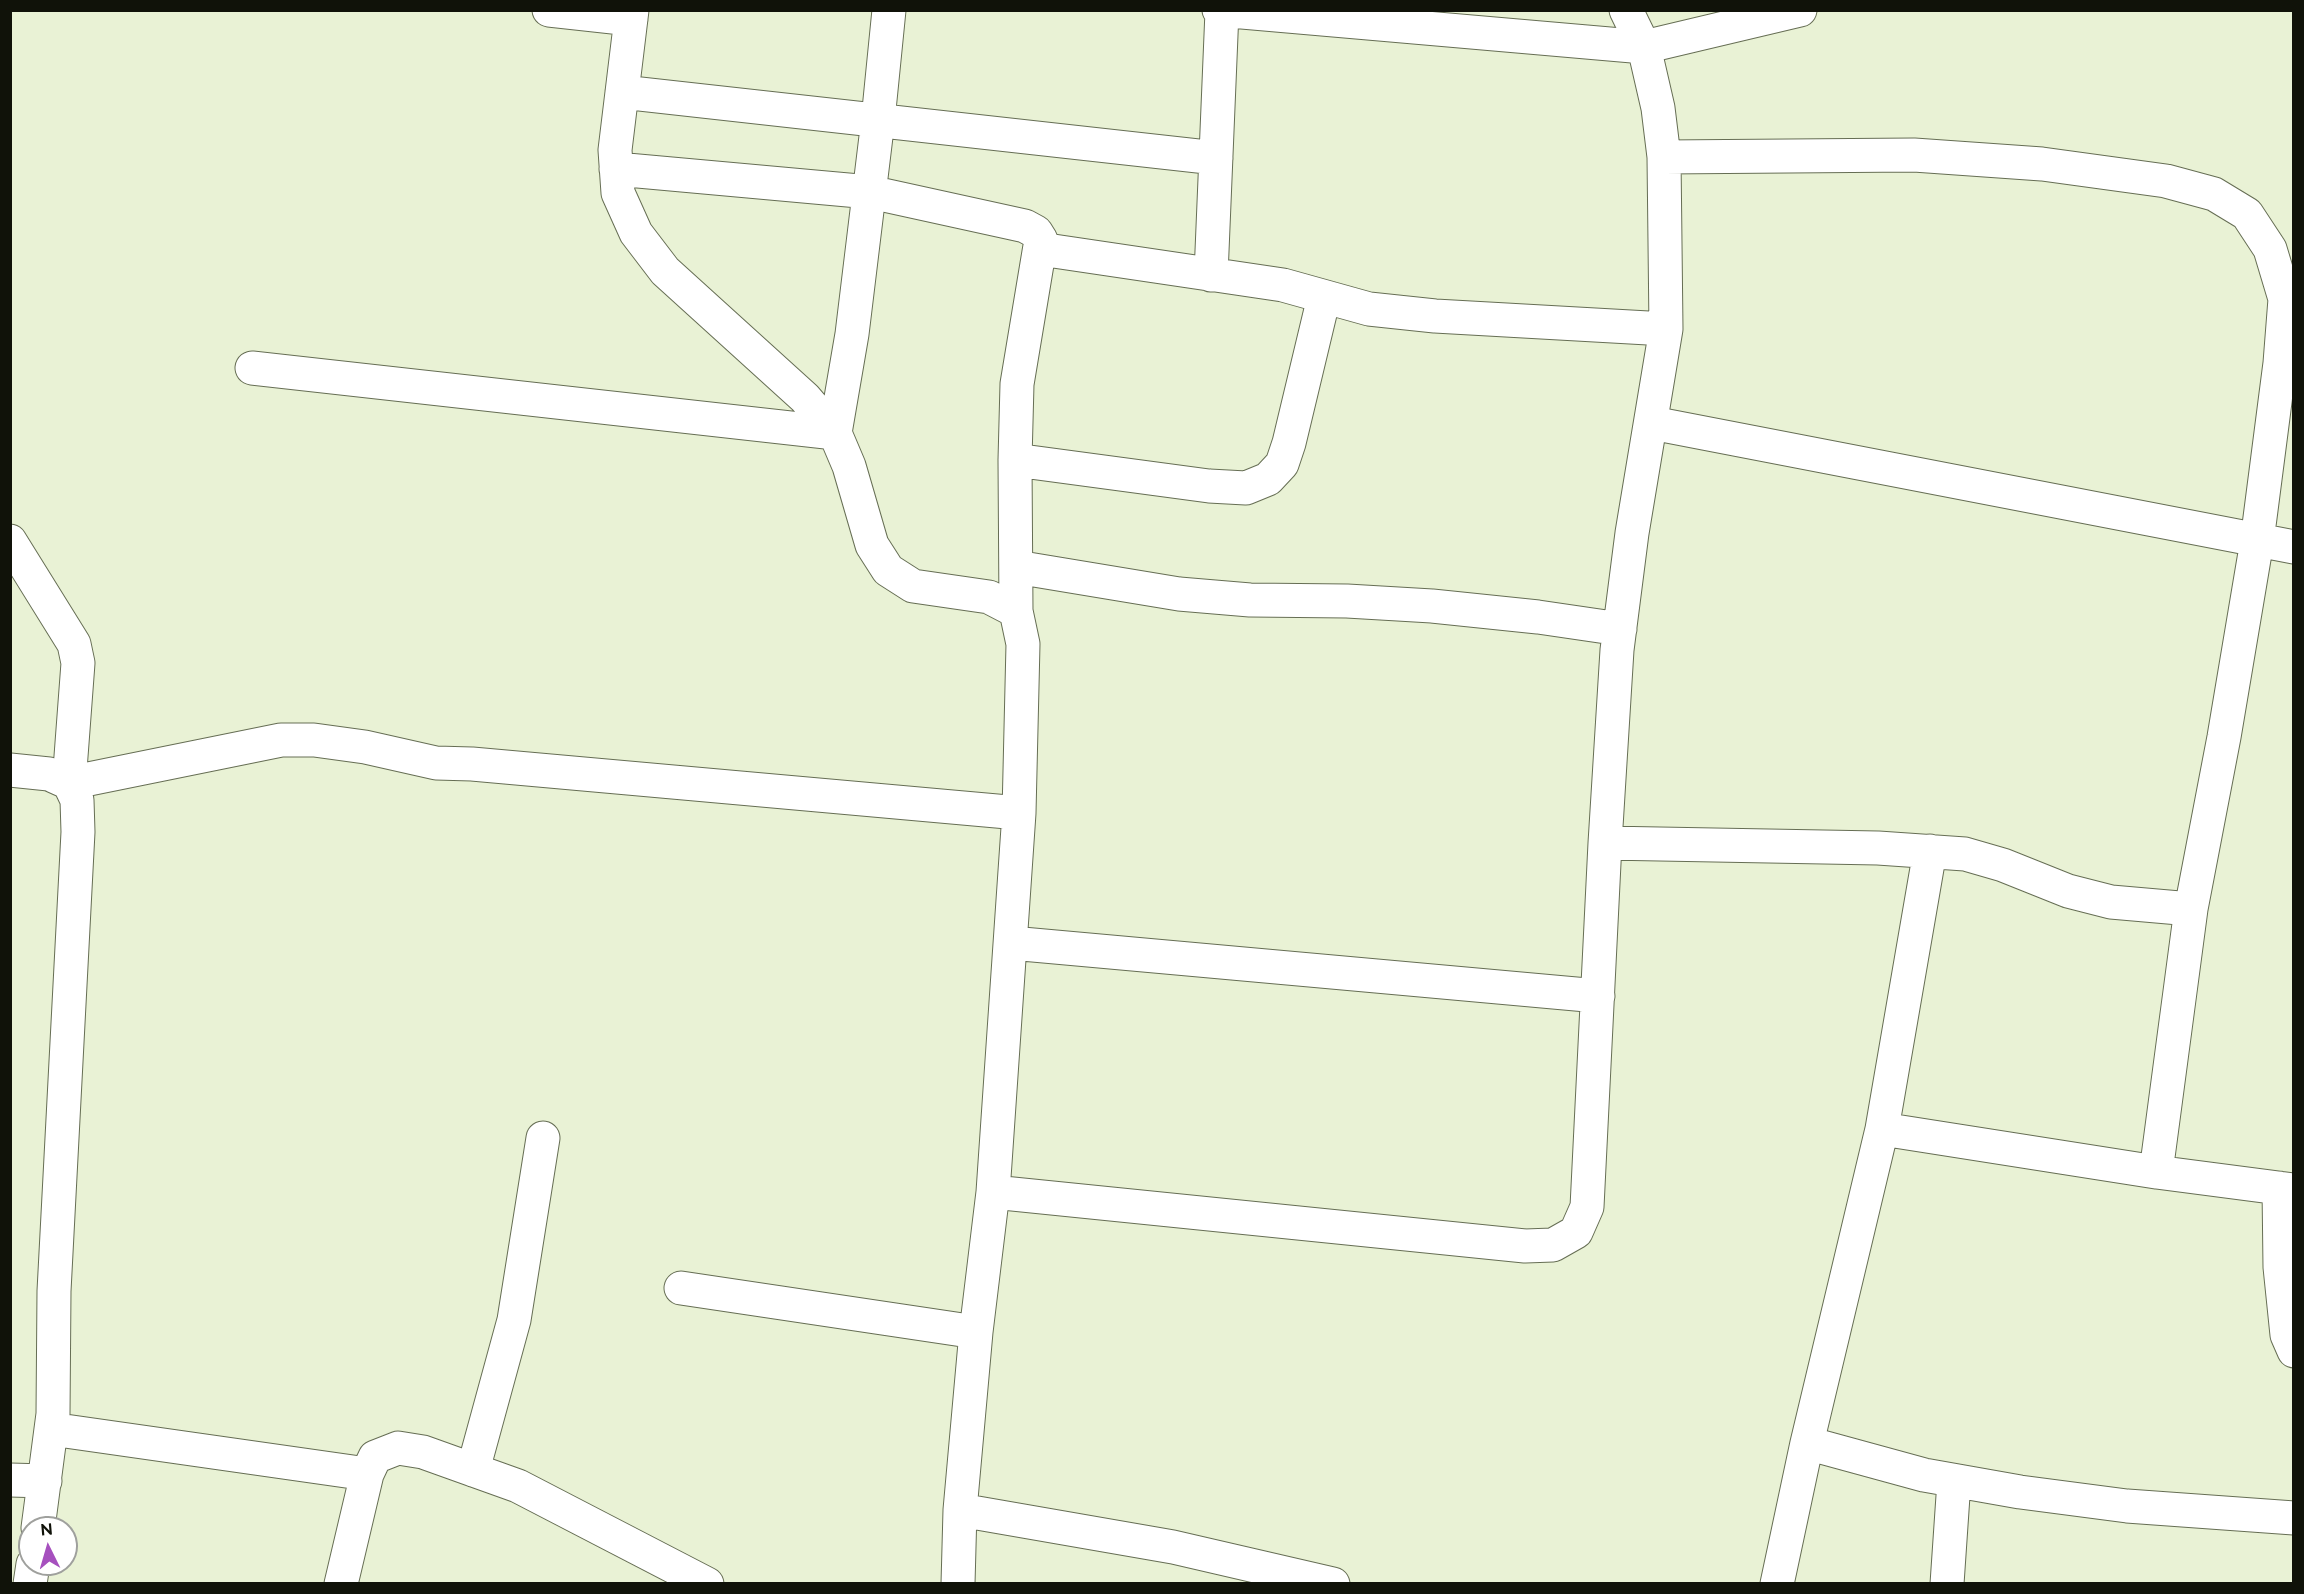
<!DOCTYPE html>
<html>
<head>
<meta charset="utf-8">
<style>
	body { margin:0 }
	#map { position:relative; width:2304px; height:1594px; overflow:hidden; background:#e9f2d5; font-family:Raleway,sans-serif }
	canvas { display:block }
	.frame { position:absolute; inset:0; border:12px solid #101209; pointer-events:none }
	.north { position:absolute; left:18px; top:1516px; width:60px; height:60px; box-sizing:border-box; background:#fff; border:2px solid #9fa09d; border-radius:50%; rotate:355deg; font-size:16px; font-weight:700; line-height:24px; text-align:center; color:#101209 }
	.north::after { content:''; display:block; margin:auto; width:21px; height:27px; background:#a650be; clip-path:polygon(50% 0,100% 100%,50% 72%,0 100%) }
</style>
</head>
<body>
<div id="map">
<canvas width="2304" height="1594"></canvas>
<div class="frame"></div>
<div class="north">N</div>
</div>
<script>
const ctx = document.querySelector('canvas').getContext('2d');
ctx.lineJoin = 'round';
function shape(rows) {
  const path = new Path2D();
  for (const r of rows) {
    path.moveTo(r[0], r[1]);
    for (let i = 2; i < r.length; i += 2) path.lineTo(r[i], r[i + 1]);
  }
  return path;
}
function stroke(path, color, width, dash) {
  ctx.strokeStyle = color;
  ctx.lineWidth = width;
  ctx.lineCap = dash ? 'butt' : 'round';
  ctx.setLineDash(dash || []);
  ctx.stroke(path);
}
const street = shape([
	[549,10,631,19],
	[632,10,615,150,618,193,636,233,665,271,805,398,835,433,849,466,872,545,888,570,913,586,989,597,1016,611],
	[1219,10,1644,47,1800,10],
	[622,92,1216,158],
	[1664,157,1914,155,2042,164,2166,181,2214,194,2247,214,2270,249,2285,299,2280,363,2257,541,2224,737,2191,909,2156,1172,2294,1190],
	[616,169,870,192,1025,226,1036,232,1041,240,1017,384,1015,460,1016,611,1023,644,1019,813,993,1192,976,1332,960,1510,958,1584],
	[1040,249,1283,285,1369,309,1435,316,1666,329],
	[1211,275,1222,11],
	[252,368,835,433,852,334,878,120,889,10],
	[1652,423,2294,547],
	[1015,460,1209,486,1246,488,1268,479,1282,464,1289,443,1324,297],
	[10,541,74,644,78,663,69,783,281,740,314,740,365,747,436,763,472,764,1019,813],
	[1016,567,1179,594,1250,600,1347,601,1432,606,1538,617,1620,629],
	[10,770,49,774,69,783,77,800,78,832,54,1291,53,1414,38,1528],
	[1605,843,1878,848,1965,854,2003,865,2068,891,2111,902,2191,909],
	[1011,943,1598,996],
	[1882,1129,1930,851],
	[2279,1188,2280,1267,2287,1335,2294,1351],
	[993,1192,1525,1246,1553,1245,1576,1232,1587,1207,1605,843,1617,650,1632,533,1666,329,1664,157,1658,108,1644,47,1626,10],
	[681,1288,976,1332],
	[51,1429,367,1474],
	[1807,1443,1924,1475,2020,1492,2127,1506,2294,1518],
	[473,1470,514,1320,543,1138],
	[10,1480,45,1481],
	[960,1510,1173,1547,1333,1584],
	[30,1584,33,1564],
	[341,1584,367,1474,375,1457,398,1448,423,1452,518,1486,707,1584],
	[1777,1584,1807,1443,1882,1129,2156,1172],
	[1947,1584,1954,1481]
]);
stroke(street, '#666e54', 35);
stroke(street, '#fff', 33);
</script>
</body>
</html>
